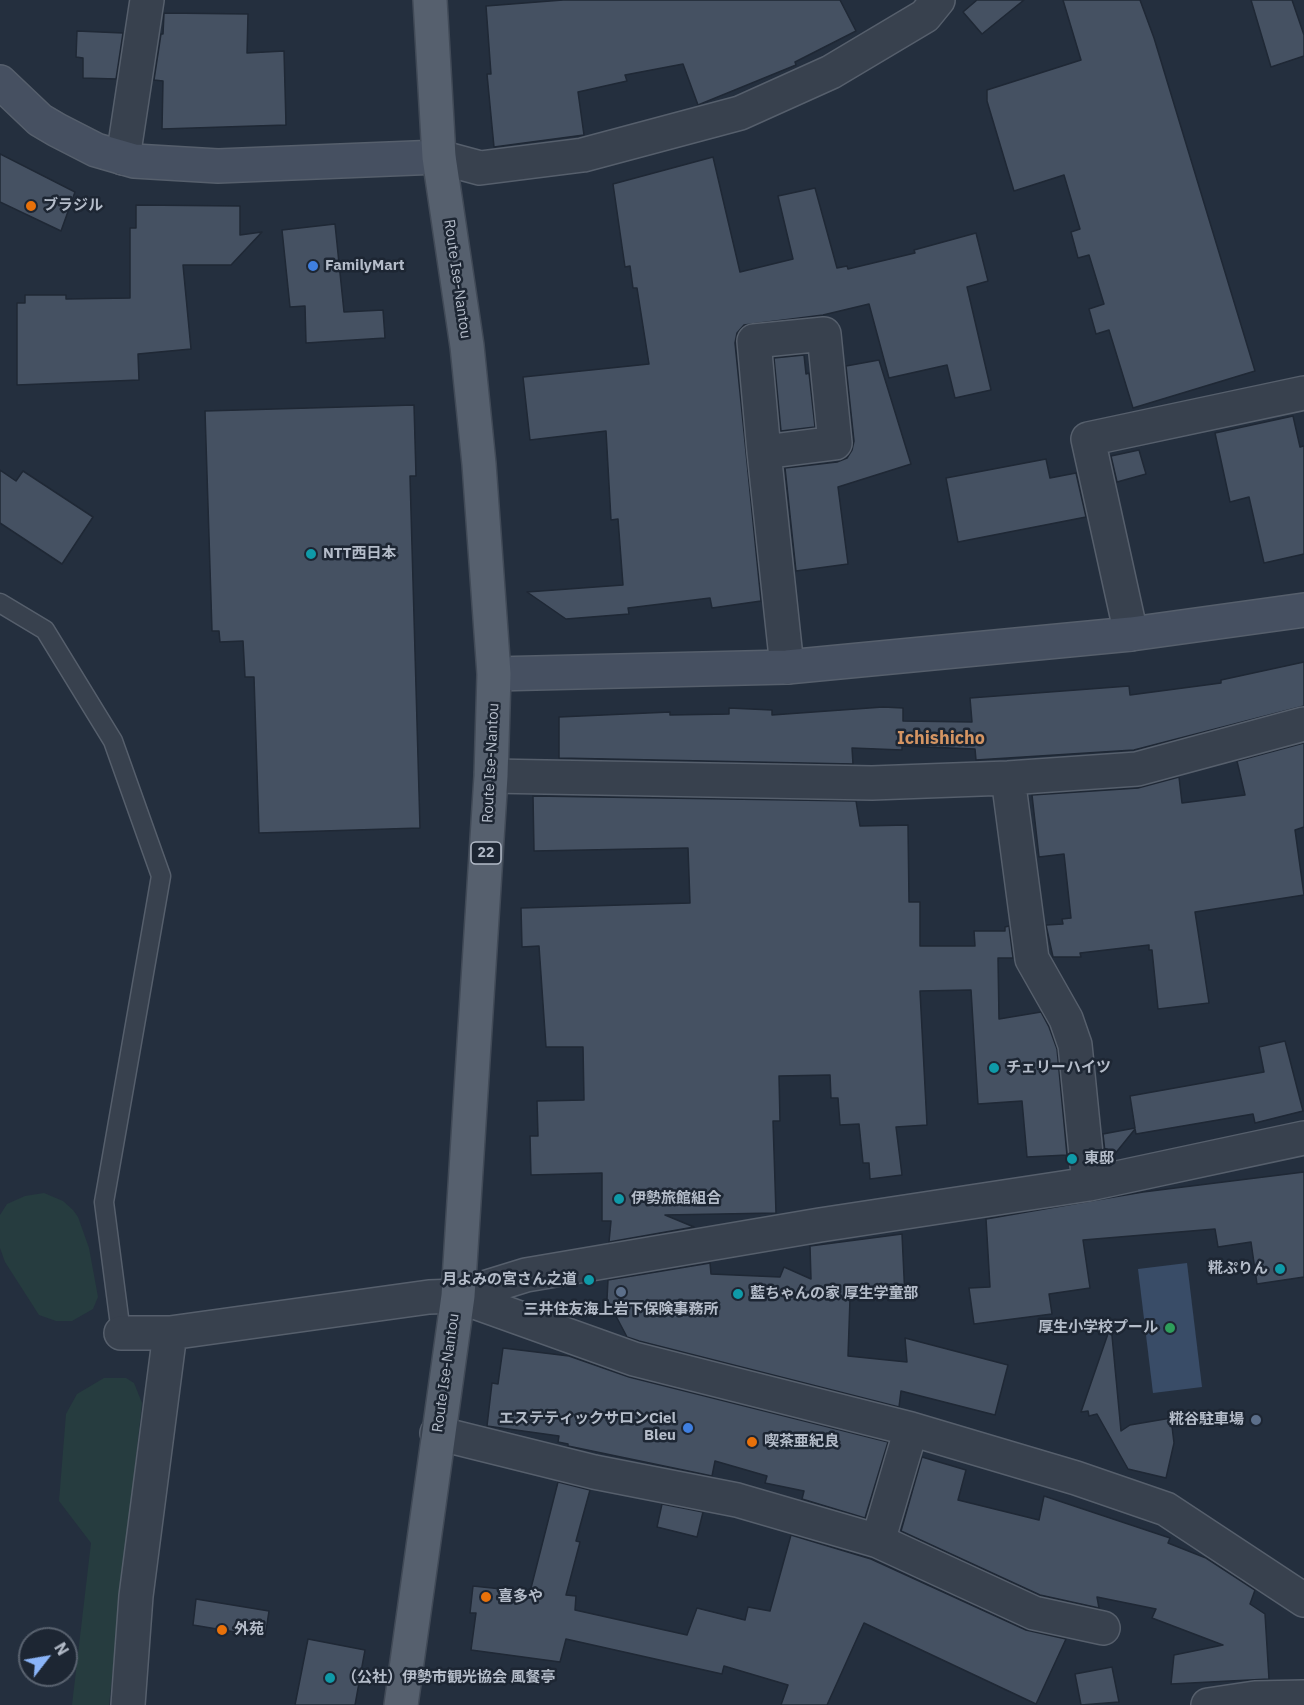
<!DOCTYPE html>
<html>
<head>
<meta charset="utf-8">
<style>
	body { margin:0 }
	#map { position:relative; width:1304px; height:1705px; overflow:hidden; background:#242f3e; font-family:"IBM Plex Sans",sans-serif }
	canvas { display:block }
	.north { position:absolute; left:18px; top:1627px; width:60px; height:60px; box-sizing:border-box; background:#1d2633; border:2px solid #59626f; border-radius:50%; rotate:59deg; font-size:16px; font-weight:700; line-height:24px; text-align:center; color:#b4bcc9 }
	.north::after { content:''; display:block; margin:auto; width:21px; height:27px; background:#8ab4f8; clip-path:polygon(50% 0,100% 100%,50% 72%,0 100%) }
</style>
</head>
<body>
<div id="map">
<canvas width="1304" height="1705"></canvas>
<div class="north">N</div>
</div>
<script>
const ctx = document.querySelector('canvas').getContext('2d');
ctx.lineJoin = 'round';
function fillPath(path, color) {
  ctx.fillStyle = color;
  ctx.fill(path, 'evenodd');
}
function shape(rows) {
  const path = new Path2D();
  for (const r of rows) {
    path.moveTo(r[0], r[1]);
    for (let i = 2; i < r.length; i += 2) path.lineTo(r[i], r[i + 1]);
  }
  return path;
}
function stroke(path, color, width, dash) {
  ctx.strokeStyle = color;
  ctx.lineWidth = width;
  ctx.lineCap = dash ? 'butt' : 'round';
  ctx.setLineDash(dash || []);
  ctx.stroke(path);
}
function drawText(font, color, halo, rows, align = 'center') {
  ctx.font = font + ' "IBM Plex Sans","Noto Sans JP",sans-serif';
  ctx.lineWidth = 5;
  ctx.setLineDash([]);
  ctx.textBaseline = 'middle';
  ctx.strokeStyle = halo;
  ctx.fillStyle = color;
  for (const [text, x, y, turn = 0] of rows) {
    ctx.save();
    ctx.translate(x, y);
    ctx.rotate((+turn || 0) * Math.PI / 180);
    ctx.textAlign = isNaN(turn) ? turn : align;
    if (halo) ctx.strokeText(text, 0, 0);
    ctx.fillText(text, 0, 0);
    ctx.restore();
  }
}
fillPath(shape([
	[44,1193,63,1201,73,1210,78,1217,89,1248,98,1297,93,1309,72,1321,56,1321,39,1315,5,1262,0,1248,0,1215,7,1204,25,1196],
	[104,1378,126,1378,134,1383,142,1403,109,1705,72,1705,91,1543,59,1501,66,1414,77,1394]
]), '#263c3f');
fillPath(shape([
	[1187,1263,1202,1387,1153,1393,1138,1269]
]), '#394c67');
const building = shape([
	[563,0,840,0,856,31,795,62,796,65,698,105,683,64,625,75,627,81,578,92,584,135,494,147,487,74,491,74,486,6,563,0],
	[977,0,1024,0,982,34,963,12,977,0],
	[1063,0,1140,0,1154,38,1255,371,1133,408,1109,330,1096,334,1089,309,1104,304,1089,255,1078,258,1071,232,1080,229,1064,175,1014,191,987,101,987,90,1081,60,1063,0],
	[1251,0,1292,0,1304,35,1304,56,1271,67,1251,0],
	[164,13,248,14,247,53,284,51,286,125,162,129,163,81,154,80,161,34,163,34,164,13],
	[77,31,123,33,116,79,83,78,83,58,76,57,77,31],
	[0,154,75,192,61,231,0,202,0,154],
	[713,157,740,272,793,259,778,196,815,188,837,268,847,266,848,269,915,253,914,250,976,233,988,281,967,287,991,390,955,398,947,365,889,378,869,304,823,315,744,325,737,333,735,343,761,601,712,608,710,598,628,608,629,614,566,619,527,592,623,585,618,519,611,520,606,431,530,440,523,377,649,364,637,288,633,288,630,266,625,267,613,184,713,157],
	[136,205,240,206,240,235,262,232,231,265,183,265,191,349,138,354,139,380,17,385,17,303,25,303,25,295,66,295,66,299,130,298,130,228,136,228,136,205],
	[335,224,344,312,383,310,385,338,306,343,305,306,290,307,282,230,335,224],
	[804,355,806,374,809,373,815,427,781,431,774,358,804,355],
	[879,360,911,464,838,487,848,564,796,571,785,468,837,462,847,458,852,450,854,441,846,366,879,360],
	[414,405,416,476,410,476,420,828,259,833,254,677,245,677,243,641,220,642,219,631,212,631,205,411,414,405],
	[1293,416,1300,447,1304,446,1304,554,1264,563,1249,497,1230,502,1215,433,1293,416],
	[1139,450,1146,474,1117,482,1111,456,1139,450],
	[1046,459,1050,478,1076,473,1086,517,958,542,946,478,1046,459],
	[0,470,16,481,23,471,93,517,62,564,0,523,0,470],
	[1304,662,1304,706,1134,750,976,760,975,749,902,746,902,750,852,748,853,764,559,758,559,717,670,712,670,715,729,714,729,708,772,710,772,715,883,707,903,708,903,721,972,722,970,698,1129,686,1130,695,1221,683,1221,680,1304,662],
	[1304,743,1304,827,1295,830,1304,895,1195,912,1209,1003,1158,1009,1152,950,1149,950,1149,945,1080,953,1081,957,1053,957,1046,925,1063,924,1062,919,1071,918,1064,854,1039,857,1032,795,1138,788,1179,777,1182,803,1245,795,1237,761,1304,743],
	[533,796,856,801,860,826,908,825,909,902,920,902,920,946,975,946,974,931,1005,931,1005,927,1009,926,1013,958,998,958,999,1019,1041,1012,1049,1027,1057,1049,1067,1155,1027,1157,1022,1101,978,1104,971,990,920,991,927,1125,896,1127,902,1175,870,1179,869,1163,863,1163,859,1124,840,1125,838,1098,831,1098,830,1075,779,1076,780,1121,773,1121,776,1213,665,1215,694,1227,609,1242,611,1221,602,1221,602,1173,531,1175,530,1136,538,1136,537,1101,584,1100,583,1047,546,1047,539,946,522,947,521,908,690,903,688,848,534,851,533,796],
	[1285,1041,1303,1111,1255,1123,1253,1114,1136,1134,1135,1129,1110,1160,1106,1161,1103,1134,1135,1128,1130,1096,1264,1072,1259,1047,1285,1041],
	[1304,1172,1304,1277,1257,1284,1251,1242,1218,1247,1215,1229,1083,1240,1090,1288,1049,1294,1052,1314,974,1324,969,1288,990,1287,986,1219,1143,1192,1304,1172],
	[902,1234,905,1298,850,1299,848,1356,907,1362,905,1338,1008,1365,995,1415,901,1391,899,1407,639,1341,627,1337,607,1299,608,1280,710,1263,711,1274,780,1277,784,1267,811,1279,810,1246,902,1234],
	[1111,1325,1121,1431,1130,1425,1171,1418,1174,1443,1166,1478,1128,1469,1097,1414,1089,1416,1088,1411,1081,1412,1111,1325],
	[503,1348,569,1356,629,1377,888,1442,865,1518,802,1499,804,1491,765,1483,767,1476,715,1461,712,1476,568,1446,568,1444,558,1442,559,1436,487,1426,492,1383,498,1384,503,1348],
	[922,1457,966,1470,958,1500,1039,1520,1044,1496,1170,1538,1168,1543,1206,1558,1255,1590,1250,1604,1265,1614,1269,1679,1171,1684,1174,1655,1223,1645,1152,1618,1156,1609,1097,1597,1099,1608,1040,1595,901,1531,922,1457],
	[558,1482,590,1490,576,1541,580,1542,566,1595,576,1596,575,1610,687,1635,697,1608,745,1620,748,1607,770,1611,791,1535,871,1559,1026,1630,1066,1639,1036,1704,864,1623,827,1705,781,1705,788,1685,724,1666,722,1674,566,1639,560,1662,471,1650,476,1613,470,1613,473,1586,530,1592,558,1482],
	[662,1504,703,1512,697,1537,657,1527,662,1504],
	[196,1599,269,1611,265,1637,193,1625,196,1599],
	[308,1639,365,1650,355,1705,295,1705,308,1639],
	[1112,1667,1119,1702,1081,1705,1075,1674,1112,1667]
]);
fillPath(building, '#455162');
stroke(building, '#1f2835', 1.5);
const lane = shape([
	[0,603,45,630,113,741,161,876,104,1202,121,1333]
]);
const street = shape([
	[439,157,480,168,583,155,740,113,831,72,925,16,938,0],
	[123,158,147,0],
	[764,452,835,443,824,334,754,341,764,452,787,667],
	[1131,634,1088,439,1304,393],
	[491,776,872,783,1008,778,1137,769,1304,724],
	[1008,778,1032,959,1066,1019,1075,1045,1089,1184],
	[458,1296,634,1359,911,1429,1076,1478,1166,1509,1304,1600],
	[121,1333,170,1333,429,1297,458,1296,526,1275,820,1225,1089,1184,1304,1138],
	[437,1433,594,1472,737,1500,878,1541,1034,1613,1103,1628],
	[878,1541,911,1429],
	[128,1705,136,1596,170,1333],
	[1208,1705,1255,1698,1304,1697]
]);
const secondary = shape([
	[0,82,40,120,57,130,96,150,134,161,218,166,439,157],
	[494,674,787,667,1131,634,1304,610]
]);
const primary = shape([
	[401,1705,458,1296,491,776,494,674,479,464,467,346,439,157,430,0]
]);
stroke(lane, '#565f6c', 21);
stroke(street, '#565f6c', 36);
stroke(secondary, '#565f6c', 36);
stroke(primary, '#414a57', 36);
stroke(lane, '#38414e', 18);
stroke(street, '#38414e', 33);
stroke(secondary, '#465061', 33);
stroke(primary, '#56606e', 33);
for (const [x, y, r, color] of [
	[31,206,6,"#e8710a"],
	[313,266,6,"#3f7fe0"],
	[311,554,6,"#0f9aa8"],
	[994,1068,6,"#0f9aa8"],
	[1072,1159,6,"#0f9aa8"],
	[619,1199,6,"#0f9aa8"],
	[1280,1269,6,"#0f9aa8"],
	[589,1280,6,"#0f9aa8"],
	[621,1292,6,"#5c6f8a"],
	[738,1294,6,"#0f9aa8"],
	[1170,1328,6,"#2e9e5b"],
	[1256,1420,6,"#5c6f8a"],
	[688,1428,6,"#3f7fe0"],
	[752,1442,6,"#e8710a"],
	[486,1597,6,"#e8710a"],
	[222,1630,6,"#e8710a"],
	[330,1678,6,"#0f9aa8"]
]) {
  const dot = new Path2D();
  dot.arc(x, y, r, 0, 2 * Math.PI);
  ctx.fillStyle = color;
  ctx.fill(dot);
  stroke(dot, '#1d2633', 2);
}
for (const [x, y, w] of [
	[486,853,30]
]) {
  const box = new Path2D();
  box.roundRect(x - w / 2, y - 11, w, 22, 4.5);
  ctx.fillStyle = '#1d2633';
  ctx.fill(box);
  stroke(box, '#b4bcc9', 1.5);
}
drawText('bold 14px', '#b4bcc9', null, [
	["22",486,853]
]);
drawText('bold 15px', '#b4bcc9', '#1d2633', [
	["ブラジル",43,206],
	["FamilyMart",325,266],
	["NTT西日本",323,554],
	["チェリーハイツ",1006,1068],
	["東邸",1084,1159],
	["伊勢旅館組合",631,1199],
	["糀ぷりん",1268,1269,"right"],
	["月よみの宮さん之道",577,1280,"right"],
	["藍ちゃんの家 厚生学童部",750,1294],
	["三井住友海上岩下保険事務所",621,1310,"center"],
	["厚生小学校プール",1158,1328,"right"],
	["エステティックサロンCiel",676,1419,"right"],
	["Bleu",676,1436,"right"],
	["糀谷駐車場",1244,1420,"right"],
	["喫茶亜紀良",764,1442],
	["喜多や",498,1597],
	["外苑",234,1630],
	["（公社）伊勢市観光協会 風餐亭",342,1678]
], 'left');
drawText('15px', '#b4bcc9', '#1d2633', [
	["Route Ise-Nantou",457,279,82],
	["Route Ise-Nantou",491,763,-87],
	["Route Ise-Nantou",446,1373,-82]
]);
drawText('bold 18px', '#d59563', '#1d2633', [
	["Ichishicho",941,739]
]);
</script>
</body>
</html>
